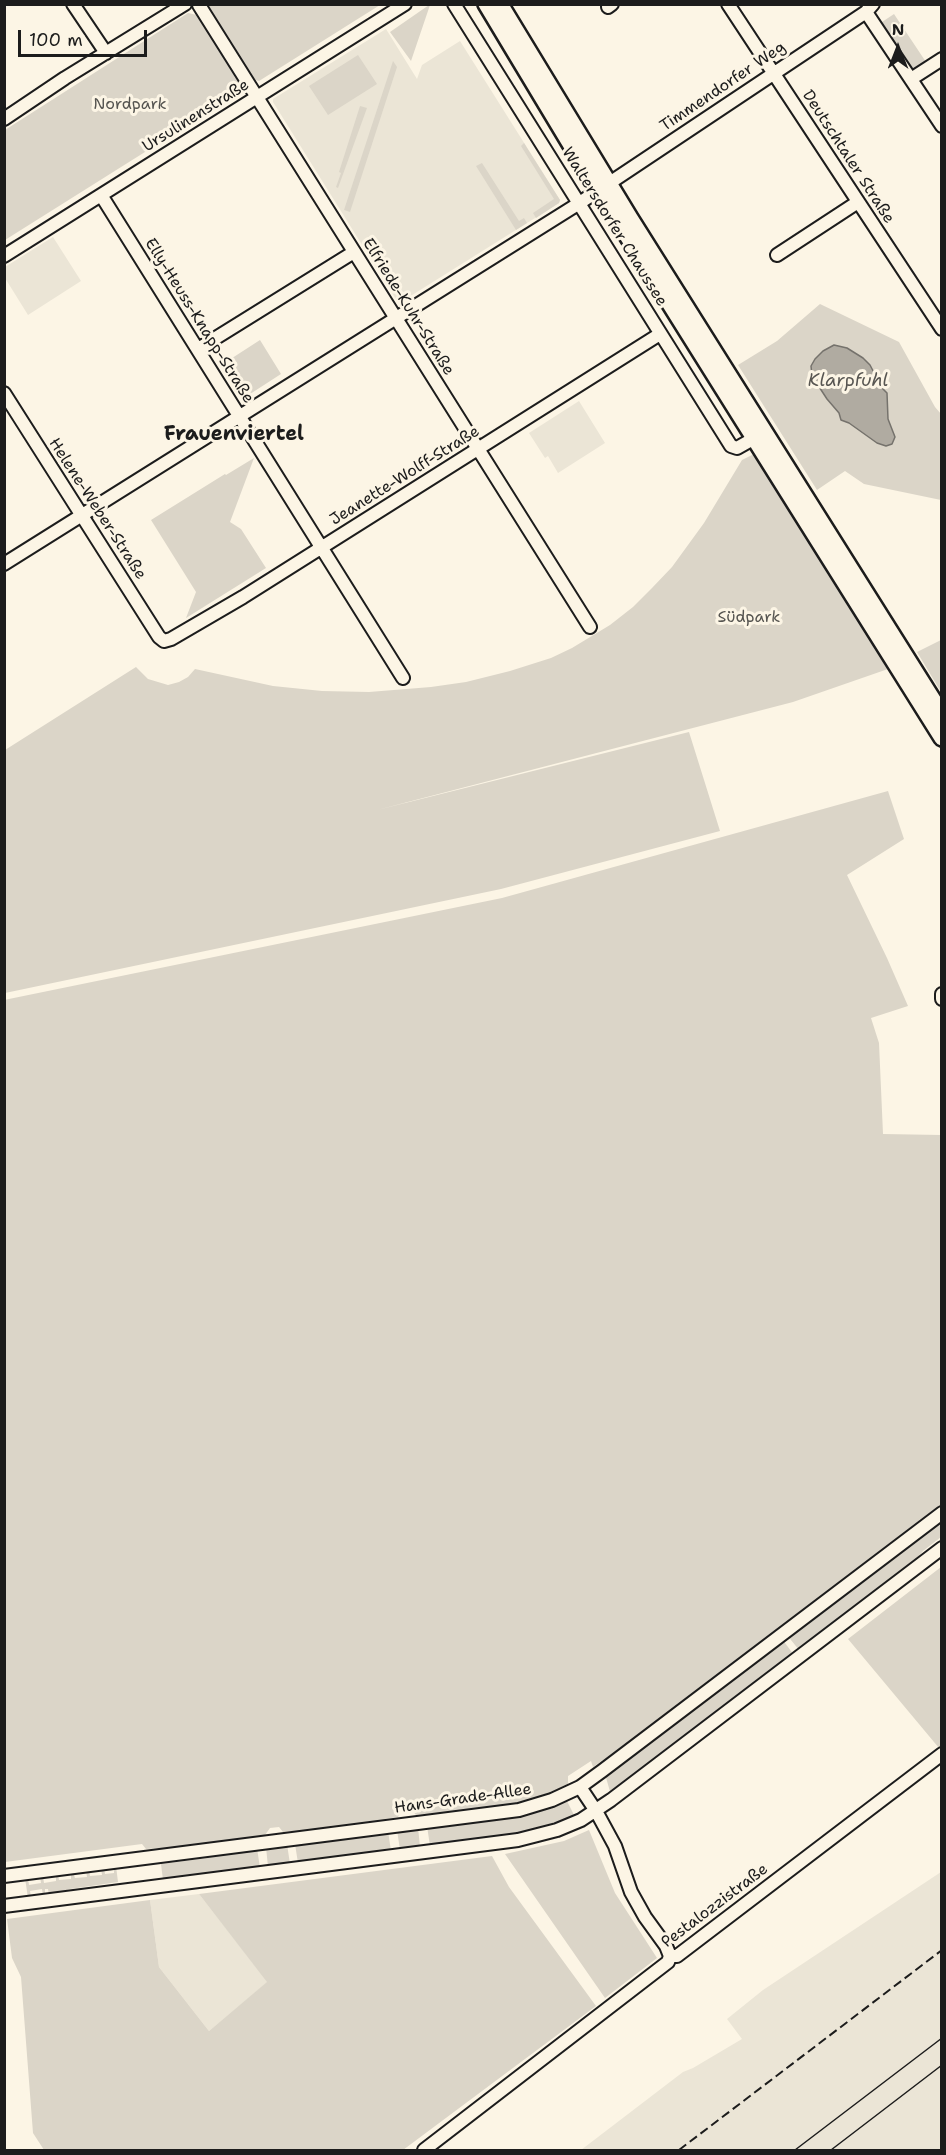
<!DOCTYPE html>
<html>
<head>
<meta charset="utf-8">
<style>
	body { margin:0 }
	#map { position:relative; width:946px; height:2155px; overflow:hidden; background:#fcf5e5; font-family:"Shantell Sans",sans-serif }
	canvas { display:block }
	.frame { position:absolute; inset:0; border:6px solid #1c1c1c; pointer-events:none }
	.north { position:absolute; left:868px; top:18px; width:60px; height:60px; -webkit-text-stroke:4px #fcf5e5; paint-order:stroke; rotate:0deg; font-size:16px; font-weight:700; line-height:24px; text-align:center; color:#1c1c1c }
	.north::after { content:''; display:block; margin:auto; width:21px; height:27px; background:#1c1c1c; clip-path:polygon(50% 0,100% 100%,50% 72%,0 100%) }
	.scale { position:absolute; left:18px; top:30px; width:129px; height:27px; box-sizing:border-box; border:3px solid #1c1c1c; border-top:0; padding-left:8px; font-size:18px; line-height:21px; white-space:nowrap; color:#1c1c1c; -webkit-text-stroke:4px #fcf5e5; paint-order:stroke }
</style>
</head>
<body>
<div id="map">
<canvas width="946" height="2155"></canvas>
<div class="frame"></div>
<div class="north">N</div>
<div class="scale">100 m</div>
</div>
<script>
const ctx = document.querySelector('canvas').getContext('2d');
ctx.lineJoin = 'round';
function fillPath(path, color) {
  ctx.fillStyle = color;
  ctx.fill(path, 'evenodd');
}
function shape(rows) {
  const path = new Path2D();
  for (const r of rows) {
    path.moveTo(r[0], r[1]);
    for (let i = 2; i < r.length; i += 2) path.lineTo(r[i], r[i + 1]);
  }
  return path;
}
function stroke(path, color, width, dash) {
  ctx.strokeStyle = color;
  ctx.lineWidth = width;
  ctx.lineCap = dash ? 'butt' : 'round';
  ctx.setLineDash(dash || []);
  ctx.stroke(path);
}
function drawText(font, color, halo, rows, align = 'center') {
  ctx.font = font + ' "Shantell Sans",sans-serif';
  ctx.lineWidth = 6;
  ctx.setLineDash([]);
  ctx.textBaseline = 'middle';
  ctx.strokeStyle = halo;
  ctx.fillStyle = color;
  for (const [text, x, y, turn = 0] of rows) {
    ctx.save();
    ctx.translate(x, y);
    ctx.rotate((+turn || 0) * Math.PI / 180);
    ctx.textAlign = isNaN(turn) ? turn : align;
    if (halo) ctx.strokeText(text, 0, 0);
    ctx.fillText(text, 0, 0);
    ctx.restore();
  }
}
fillPath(shape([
	[386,29,417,79,422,65,460,41,560,200,559,203,401,302,397,301,273,102,273,99],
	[53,237,81,281,28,315,5,278,5,267],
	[579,401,605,443,558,473,548,456,545,458,529,433],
	[941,1872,941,2150,581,2150,683,2072,693,2068,742,2039,727,2019,763,1990],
	[199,1894,268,1982,209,2031,159,1967,150,1900]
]), '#ebe5d6');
fillPath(shape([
	[208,5,380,5,259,81,255,80],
	[429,5,430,5,411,61,390,32],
	[188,13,197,15,237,80,242,88,242,91,5,240,5,130],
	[894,14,926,62,916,69,907,66,879,24],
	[358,55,377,84,328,115,309,86],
	[393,61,397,67,350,212,344,210],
	[360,106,367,108,338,188,336,187,341,173,339,172],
	[524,143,560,200,559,203,536,218,533,213,554,199,521,146],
	[482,163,519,221,524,218,527,223,516,230,476,166],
	[820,304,899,342,935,407,941,414,941,500,864,484,845,471,817,490,738,365,777,341],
	[260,340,281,374,247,396,226,362],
	[758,452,888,669,793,702,377,810,689,732,720,831,501,889,5,993,5,750,136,667,148,679,168,685,179,682,188,677,195,669,273,686,322,691,369,692,431,687,466,682,510,671,551,658,572,648,610,625,633,607,652,588,672,567,704,523,742,460],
	[254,458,230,522,241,529,266,568,186,618,196,592,151,520,225,474,226,475],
	[941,640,941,692,917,652],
	[888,791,904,839,847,875,887,958,908,1006,871,1018,879,1043,883,1134,941,1135,941,1506,606,1763,603,1760,593,1767,591,1761,568,1776,568,1784,555,1791,556,1794,528,1803,429,1817,428,1814,416,1815,411,1809,402,1810,398,1817,385,1819,385,1823,295,1834,294,1831,283,1832,279,1827,270,1828,265,1835,254,1836,254,1840,162,1852,161,1848,146,1849,142,1844,5,1862,4,1000,502,898],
	[941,1517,941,1537,923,1551,912,1564,799,1650,787,1635],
	[941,1567,942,1746,939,1748,848,1639],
	[782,1639,794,1655,611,1795,605,1774],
	[566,1799,575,1817,545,1829,511,1836,430,1846,427,1826],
	[418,1827,420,1847,400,1850,397,1830],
	[589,1830,615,1893,657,1958,605,1998,505,1854,564,1841],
	[388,1831,391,1851,298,1863,295,1844],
	[287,1844,290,1864,268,1867,266,1847],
	[257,1848,260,1868,163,1880,161,1864,208,1858,224,1852],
	[492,1856,509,1887,596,2006,403,2150,44,2150,33,2133,21,1977,12,1958,7,1919,150,1900,159,1967,209,2031,267,1982,199,1894],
	[116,1866,118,1882,70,1889,49,1895,48,1889,45,1889,45,1896,43,1896,42,1889,30,1891,31,1898,28,1898,25,1878,28,1878,29,1885,41,1883,40,1876,43,1876,44,1883,56,1881,56,1874,58,1874,59,1880,71,1879,71,1872,73,1872,75,1878,87,1877,86,1870,89,1870,90,1876,102,1875,101,1868,104,1868,105,1874,114,1873,114,1867]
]), '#dbd5c8');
const water = shape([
	[834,345,847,348,863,358,870,365,882,388,887,393,888,419,895,437,892,444,886,446,877,443,849,423,841,420,839,413,827,399,812,376,811,366,815,359,823,351,834,345]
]);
fillPath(water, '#b0aba1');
stroke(water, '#75726c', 1.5);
const minor = shape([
	[73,4,106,53],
	[454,4,731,446,737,448,760,435],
	[728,4,942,329],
	[199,5,590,627],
	[608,7,612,4],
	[866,12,942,126],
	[911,79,942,59],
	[4,119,65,78,185,4],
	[101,195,403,678],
	[777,255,858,202],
	[4,256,405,4],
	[198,349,354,252],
	[4,393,159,637,164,641,171,639,243,597,660,334],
	[4,564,578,204,866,12,873,4],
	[942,994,942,999],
	[580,1787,596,1811,615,1846,631,1892,645,1917,666,1946,670,1956],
	[4,1876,519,1810,552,1800,580,1787,602,1771,942,1513],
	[4,1906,518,1840,557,1830,581,1820,611,1800,942,1548],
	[424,2150,668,1962,670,1956,677,1956,942,1754]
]);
const major = shape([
	[486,4,584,167,942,738],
	[500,4,630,218,942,714]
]);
stroke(minor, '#1c1c1c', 16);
stroke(major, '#1c1c1c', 20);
stroke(minor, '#fcf5e5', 12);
stroke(major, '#fcf5e5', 15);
stroke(shape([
	[795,2150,942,2038],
	[831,2150,942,2065]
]), '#1c1c1c', 1.5);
stroke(shape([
	[679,2150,942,1950]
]), '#1c1c1c', 2, [9, 4.5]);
drawText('16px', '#1c1c1c', '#fcf5e5', [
	["Timmendorfer Weg",723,87,-34],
	["Ursulinenstraße",196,116,-32],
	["Deutschtaler Straße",848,157,57],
	["Waltersdorfer Chaussee",614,227,58],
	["Elfriede-Kuhr-Straße",408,307,58],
	["Elly-Heuss-Knapp-Straße",199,321,58],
	["Jeanette-Wolff-Straße",405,476,-32],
	["Helene-Weber-Straße",97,509,57],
	["Hans-Grade-Allee",463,1799,-8],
	["Pestalozzistraße",715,1906,-37]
]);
drawText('16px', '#555450', '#fcf5e5', [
	["Nordpark",130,105],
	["Südpark",749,618]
]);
drawText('italic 18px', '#575551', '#fcf5e5', [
	["Klarpfuhl",848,381]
]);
drawText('bold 20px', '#1c1c1c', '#fcf5e5', [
	["Frauenviertel",234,435]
]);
</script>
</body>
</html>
